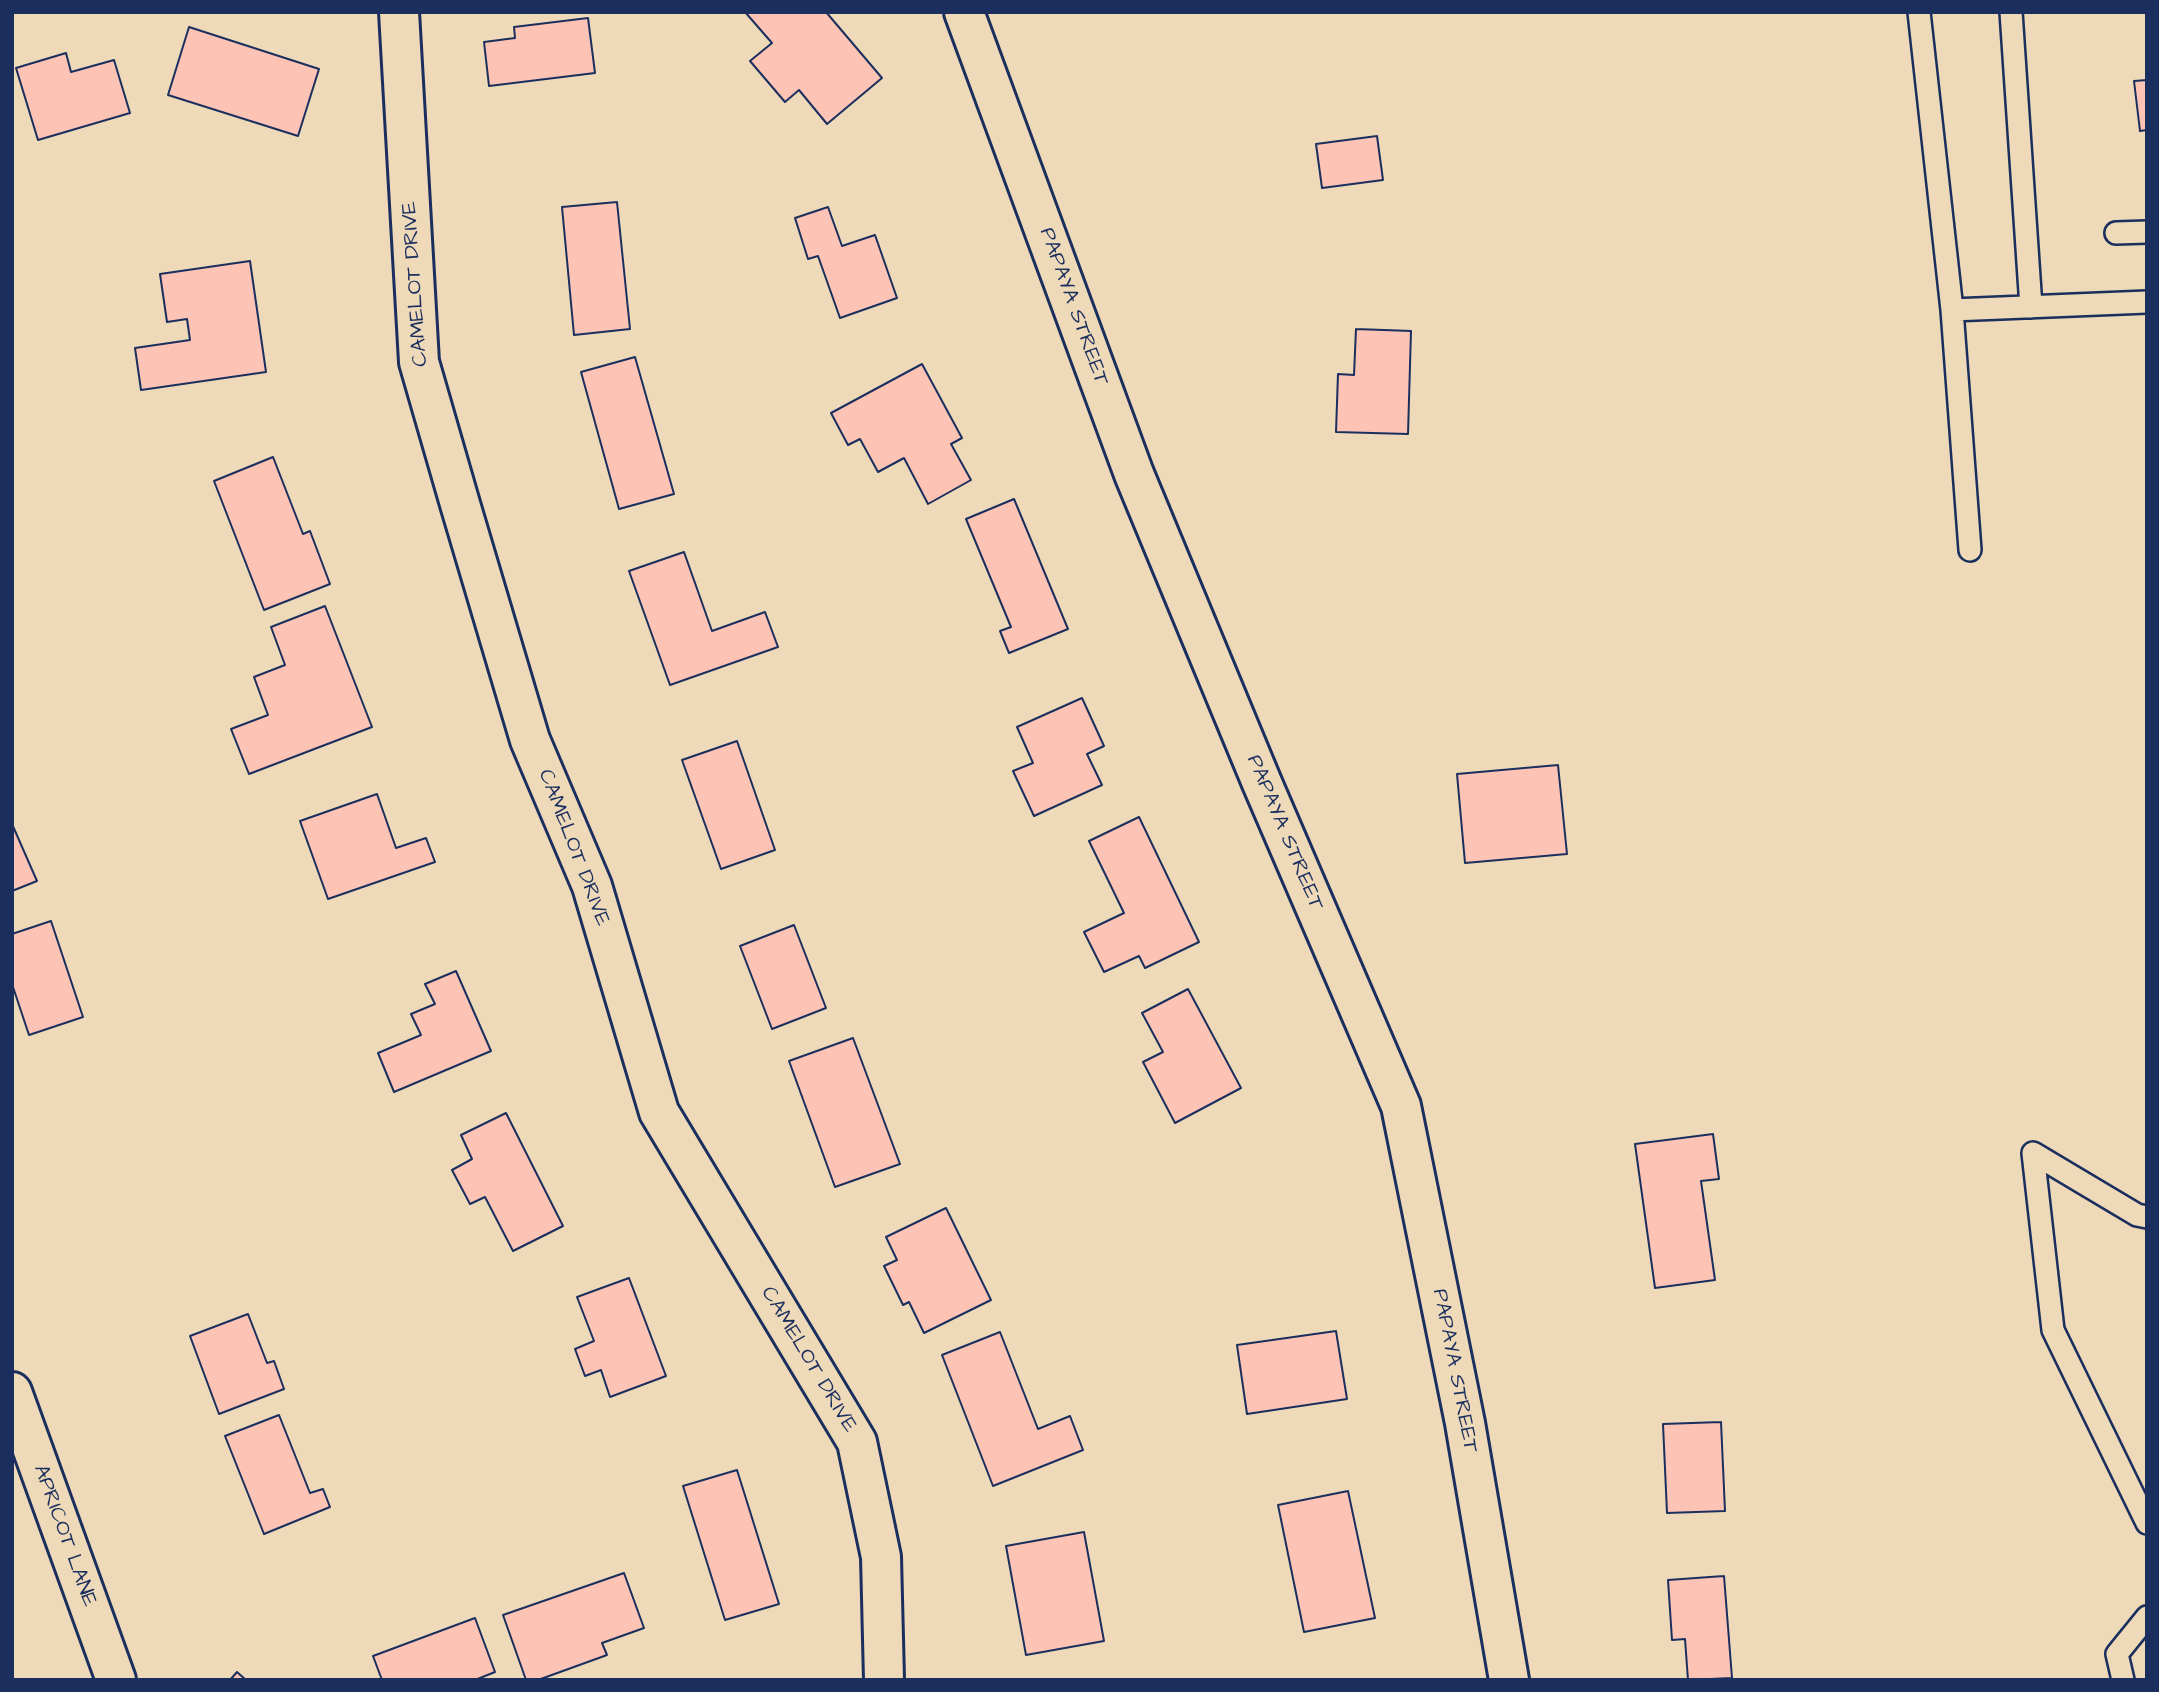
<!DOCTYPE html>
<html>
<head>
<meta charset="utf-8">
<style>
	body { margin:0 }
	#map { position:relative; width:2159px; height:1692px; overflow:hidden; background:#eed9b8; font-family:"Architects Daughter",sans-serif }
	canvas { display:block }
	.frame { position:absolute; inset:0; border:14px solid #1b2f5e; pointer-events:none }
</style>
</head>
<body>
<div id="map">
<canvas width="2159" height="1692"></canvas>
<div class="frame"></div>
</div>
<script>
const ctx = document.querySelector('canvas').getContext('2d');
ctx.lineJoin = 'round';
function fillPath(path, color) {
  ctx.fillStyle = color;
  ctx.fill(path, 'evenodd');
}
function shape(rows) {
  const path = new Path2D();
  for (const r of rows) {
    path.moveTo(r[0], r[1]);
    for (let i = 2; i < r.length; i += 2) path.lineTo(r[i], r[i + 1]);
  }
  return path;
}
function stroke(path, color, width, dash) {
  ctx.strokeStyle = color;
  ctx.lineWidth = width;
  ctx.lineCap = dash ? 'butt' : 'round';
  ctx.setLineDash(dash || []);
  ctx.stroke(path);
}
function drawText(font, color, halo, rows, align = 'center') {
  ctx.font = font + ' "Architects Daughter",sans-serif';
  ctx.lineWidth = 5;
  ctx.setLineDash([]);
  ctx.textBaseline = 'middle';
  ctx.strokeStyle = halo;
  ctx.fillStyle = color;
  for (const [text, x, y, turn = 0] of rows) {
    ctx.save();
    ctx.translate(x, y);
    ctx.rotate((+turn || 0) * Math.PI / 180);
    ctx.textAlign = isNaN(turn) ? turn : align;
    if (halo) ctx.strokeText(text, 0, 0);
    ctx.fillText(text, 0, 0);
    ctx.restore();
  }
}
const building = shape([
	[745,12,826,12,882,78,827,124,799,90,785,102,750,61,772,43,745,12],
	[588,18,595,73,489,86,484,42,515,38,514,27,588,18],
	[189,27,319,69,298,136,168,95,189,27],
	[66,53,71,72,114,60,130,113,38,140,16,68,66,53],
	[2147,80,2147,130,2140,131,2134,81,2147,80],
	[1377,136,1383,180,1322,188,1316,144,1377,136],
	[617,202,630,329,574,335,562,207,617,202],
	[828,207,842,246,875,235,897,298,840,318,818,256,808,259,795,218,828,207],
	[250,261,266,372,141,390,135,348,190,340,187,319,167,322,160,274,250,261],
	[1356,329,1411,331,1408,434,1336,432,1338,374,1354,375,1356,329],
	[635,357,674,494,619,509,581,372,635,357],
	[922,364,962,438,951,444,971,480,928,504,904,458,878,472,860,439,848,445,831,413,922,364],
	[273,457,303,534,310,531,330,584,264,610,214,481,273,457],
	[1014,499,1068,629,1009,653,1000,631,1011,627,966,519,1014,499],
	[684,552,712,631,765,612,778,647,670,685,629,571,684,552],
	[325,606,372,727,249,774,231,729,268,715,254,677,285,665,271,627,325,606],
	[1082,698,1104,746,1087,754,1102,785,1034,816,1013,771,1033,763,1017,727,1082,698],
	[737,741,775,850,721,869,682,760,737,741],
	[1558,765,1567,854,1465,863,1457,774,1558,765],
	[377,794,396,848,426,838,435,862,328,899,300,821,377,794],
	[1139,817,1199,942,1145,968,1139,956,1104,972,1084,932,1124,913,1089,841,1139,817],
	[12,824,37,881,12,891,12,824],
	[51,921,83,1017,29,1035,12,984,12,934,51,921],
	[794,925,826,1008,772,1029,740,946,794,925],
	[456,971,491,1051,394,1092,378,1053,421,1035,411,1014,435,1004,425,984,456,971],
	[1188,989,1241,1088,1175,1123,1143,1062,1163,1052,1142,1013,1188,989],
	[853,1038,900,1164,835,1187,789,1061,853,1038],
	[506,1113,563,1226,513,1251,485,1197,470,1204,452,1170,472,1159,461,1135,506,1113],
	[1713,1134,1719,1179,1701,1181,1715,1280,1655,1288,1635,1144,1713,1134],
	[946,1208,991,1300,924,1333,909,1302,903,1305,884,1266,897,1260,886,1237,946,1208],
	[629,1278,666,1376,610,1397,601,1370,585,1376,575,1349,594,1341,577,1297,629,1278],
	[248,1314,267,1363,274,1361,284,1389,219,1414,190,1336,248,1314],
	[1336,1331,1347,1399,1247,1414,1237,1345,1336,1331],
	[1000,1332,1038,1429,1070,1416,1083,1450,993,1486,942,1355,1000,1332],
	[279,1415,310,1493,323,1489,330,1507,264,1534,225,1436,279,1415],
	[1721,1422,1725,1511,1667,1513,1663,1424,1721,1422],
	[737,1470,779,1604,725,1620,683,1486,737,1470],
	[1348,1491,1375,1618,1304,1632,1278,1505,1348,1491],
	[1084,1532,1104,1641,1026,1655,1006,1546,1084,1532],
	[624,1573,644,1628,602,1643,607,1655,538,1680,526,1680,503,1615,624,1573],
	[1724,1576,1732,1678,1688,1680,1685,1639,1672,1640,1668,1580,1724,1576],
	[475,1618,495,1672,475,1680,382,1680,373,1656,475,1618],
	[237,1672,246,1680,230,1680,237,1672]
]);
fillPath(building, '#fdc3b4');
stroke(building, '#1b2f5e', 2);
const lane = shape([
	[1919,12,1952,310,1970,550],
	[2011,12,2031,307],
	[2116,233,2147,232],
	[1952,310,2147,302],
	[2147,1217,2137,1215,2033,1153,2053,1330,2147,1523],
	[2123,1680,2117,1654,2147,1617]
]);
const street = shape([
	[399,12,419,362,460,504,530,740,592,886,659,1112,857,1442,881,1557,884,1680],
	[964,12,1134,474,1262,783,1401,1106,1465,1423,1509,1680],
	[12,1392,116,1680]
]);
stroke(lane, '#1b2f5e', 26);
stroke(street, '#1b2f5e', 44);
stroke(lane, '#eed9b8', 21);
stroke(street, '#eed9b8', 38);
drawText('21px', '#1b2f5e', '#eed9b8', [
	["CAMELOT DRIVE",416,284,-94],
	["PAPAYA STREET",1073,307,70],
	["PAPAYA STREET",1284,833,67],
	["CAMELOT DRIVE",573,848,69],
	["CAMELOT DRIVE",808,1360,59],
	["PAPAYA STREET",1454,1371,79],
	["APRICOT LANE",64,1536,70]
]);
</script>
</body>
</html>
